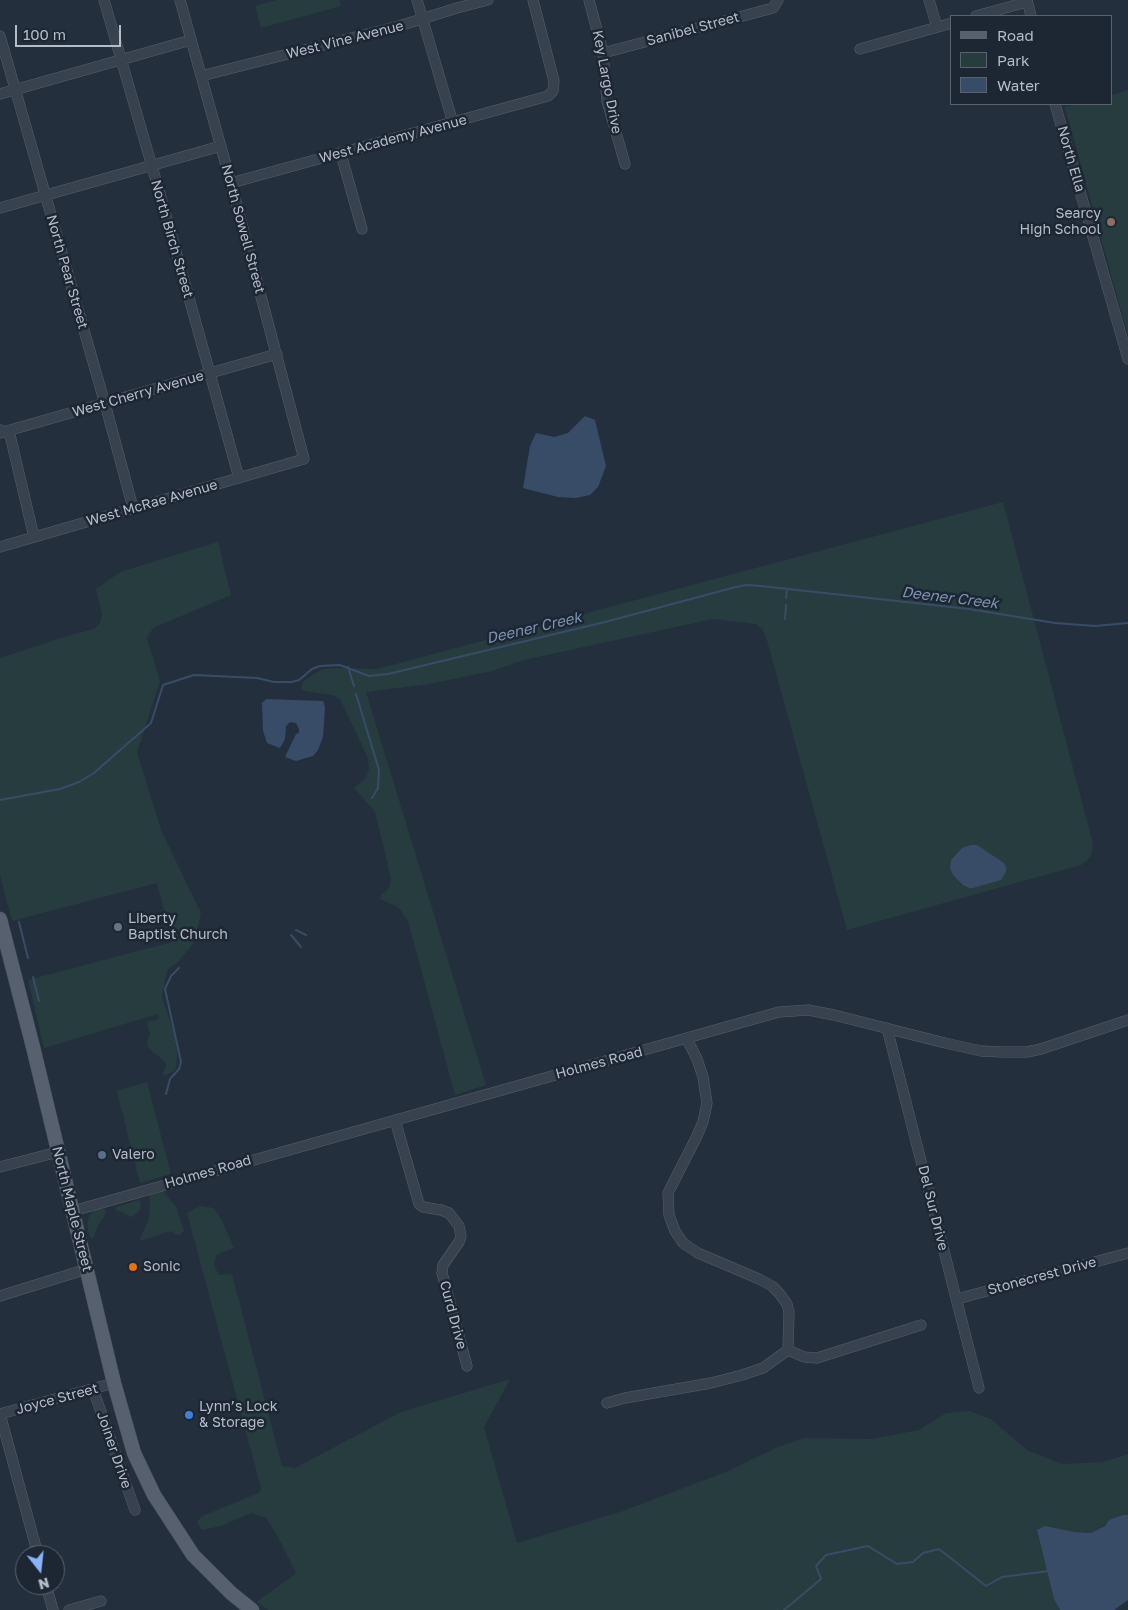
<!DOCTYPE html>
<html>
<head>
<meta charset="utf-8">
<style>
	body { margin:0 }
	#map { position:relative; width:1128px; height:1610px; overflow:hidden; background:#242f3e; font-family:"Golos Text",sans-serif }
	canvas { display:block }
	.legend { position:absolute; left:950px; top:15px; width:162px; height:90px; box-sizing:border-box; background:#1d2633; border:1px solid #59626f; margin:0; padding:6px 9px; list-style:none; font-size:15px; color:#b4bcc9 }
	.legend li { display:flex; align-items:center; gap:10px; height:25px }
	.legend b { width:25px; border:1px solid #59626f }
	.north { position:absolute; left:15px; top:1545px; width:50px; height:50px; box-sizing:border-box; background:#1d2633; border:1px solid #59626f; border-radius:50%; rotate:164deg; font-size:14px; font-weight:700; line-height:20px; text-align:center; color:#b4bcc9 }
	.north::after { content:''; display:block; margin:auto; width:18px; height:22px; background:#8ab4f8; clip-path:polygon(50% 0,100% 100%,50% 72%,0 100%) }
	.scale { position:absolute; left:15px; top:25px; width:106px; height:22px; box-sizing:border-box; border:2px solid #b4bcc9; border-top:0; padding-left:6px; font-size:15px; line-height:18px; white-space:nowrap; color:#b4bcc9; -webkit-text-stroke:4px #1d2633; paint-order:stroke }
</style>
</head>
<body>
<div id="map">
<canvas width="1128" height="1610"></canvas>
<ul class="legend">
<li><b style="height:6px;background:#56606e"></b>Road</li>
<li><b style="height:14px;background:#263c3f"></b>Park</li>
<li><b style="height:14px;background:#394c67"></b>Water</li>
</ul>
<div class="north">N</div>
<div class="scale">100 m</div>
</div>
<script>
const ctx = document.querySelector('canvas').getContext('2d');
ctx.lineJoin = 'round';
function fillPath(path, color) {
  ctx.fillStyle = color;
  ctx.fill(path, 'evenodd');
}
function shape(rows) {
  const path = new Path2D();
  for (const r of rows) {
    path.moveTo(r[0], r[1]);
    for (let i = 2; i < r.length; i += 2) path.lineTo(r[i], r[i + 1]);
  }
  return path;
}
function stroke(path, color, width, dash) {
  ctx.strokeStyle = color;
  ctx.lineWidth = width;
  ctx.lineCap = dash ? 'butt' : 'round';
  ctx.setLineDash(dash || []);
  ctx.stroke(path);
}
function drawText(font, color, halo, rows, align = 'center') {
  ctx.font = font + ' "Golos Text",sans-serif';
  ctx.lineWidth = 5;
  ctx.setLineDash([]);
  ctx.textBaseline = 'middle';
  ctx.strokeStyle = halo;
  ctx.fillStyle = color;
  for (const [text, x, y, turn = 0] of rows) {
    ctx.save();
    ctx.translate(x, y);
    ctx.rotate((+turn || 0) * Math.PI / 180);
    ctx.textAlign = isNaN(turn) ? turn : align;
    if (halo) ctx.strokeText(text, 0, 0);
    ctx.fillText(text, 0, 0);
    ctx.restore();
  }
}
fillPath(shape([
	[277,0,339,0,341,6,261,28,255,6],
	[1128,90,1128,336,1065,107,1078,104,1112,104,1112,95],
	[1003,502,1093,844,1091,856,1081,865,847,930,766,637,762,629,756,624,713,619,524,660,492,671,429,684,366,692,486,1085,455,1095,408,921,398,907,380,899,381,895,389,888,391,878,375,812,354,788,365,779,369,769,368,758,340,699,333,695,304,691,301,688,303,682,312,675,323,669,336,668,377,669],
	[218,542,231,595,153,628,147,638,160,681,137,752,161,830,201,913,195,941,178,962,167,970,162,997,174,1033,177,1051,177,1060,176,1068,173,1072,165,1075,163,1075,163,1072,166,1066,166,1063,148,1047,147,1042,150,1034,147,1024,149,1021,157,1020,159,1018,158,1014,44,1048,28,980,172,942,157,883,12,921,0,875,0,658,64,637,94,629,100,623,102,615,96,589,120,572],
	[147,1082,171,1174,140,1183,117,1091],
	[163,1191,176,1207,184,1231,181,1234,176,1235,171,1231,140,1241,140,1239,149,1219,150,1195],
	[140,1200,141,1209,135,1215,131,1217,116,1210,116,1207],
	[200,1206,214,1208,222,1221,234,1248,216,1255,214,1265,219,1275,232,1274,282,1466,295,1468,401,1412,510,1379,484,1427,517,1543,623,1511,728,1471,778,1447,804,1438,872,1439,919,1430,946,1413,969,1411,991,1419,1027,1450,1062,1464,1103,1462,1128,1454,1128,1515,1123,1515,1091,1533,1037,1530,1054,1599,1060,1610,268,1610,257,1602,296,1573,277,1535,266,1518,251,1513,221,1526,202,1530,197,1522,202,1516,259,1493,261,1488,187,1213],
	[95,1209,105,1209,106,1214,99,1224,93,1239,90,1237,87,1225,89,1216]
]), '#263c3f');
fillPath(shape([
	[585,416,595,420,606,466,598,487,590,495,576,498,558,497,523,488,530,446,536,433,554,437,568,433],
	[266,699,323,701,325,707,323,737,318,750,313,756,296,761,285,757,296,734,299,733,299,729,296,723,290,722,286,726,285,739,280,748,267,743,263,731,262,703],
	[971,845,977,845,1004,863,1006,867,1006,872,1001,880,973,888,969,888,963,885,953,875,950,868,951,860,962,848],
	[1123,1515,1128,1515,1128,1600,1114,1610,1060,1610,1054,1599,1037,1530,1045,1526,1074,1532,1091,1533,1105,1526,1109,1520]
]), '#394c67');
stroke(shape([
	[786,598,787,589],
	[785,619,786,605],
	[348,667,354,686],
	[356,694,379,770,378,788,372,798],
	[0,800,60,789,79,782,94,773,151,723,163,685,194,675,257,678,274,682,292,682,299,680,312,669,320,666,340,665,369,676,388,674,605,622,732,588,746,585,761,586,969,609,1055,623,1095,626,1128,623],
	[19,922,28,958],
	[296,930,306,935],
	[291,935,301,947],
	[33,977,39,1001],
	[166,1094,170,1079,179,1069,181,1062,165,989,171,976,179,968],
	[784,1610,821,1579,816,1566,826,1555,868,1546,897,1564,913,1562,923,1553,939,1549,986,1586,1002,1577,1049,1571]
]), '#394c67', 2);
const minor = shape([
	[104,0,164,208,239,478],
	[417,0,453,123],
	[589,0,603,53,607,101,625,164],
	[929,0,937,27],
	[1027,0,1031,16],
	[976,16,1027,2],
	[0,36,107,411,133,508],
	[860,49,952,23],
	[603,53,773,8,778,0],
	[201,76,399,26,457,8,488,0],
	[0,94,191,40],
	[1055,104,1128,359],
	[341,154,362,229],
	[231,183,548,96,553,91,554,81,533,0],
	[0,208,221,146],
	[1,430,10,435,34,537],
	[0,433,277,354],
	[0,547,304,459,231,183,180,0],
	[887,1028,979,1388],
	[687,1039,697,1059,703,1077,707,1103,703,1122,696,1138,668,1193,669,1215,675,1231,683,1243,698,1253,759,1279,772,1286,779,1293,787,1304,789,1312,788,1350],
	[395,1120,419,1204,423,1207,441,1210,449,1213,459,1226,461,1237,459,1242,443,1265,442,1273,467,1366],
	[0,1167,58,1152],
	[73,1211,779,1012,808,1010,834,1015,945,1043,981,1051,1002,1052,1027,1052,1041,1049,1128,1020],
	[0,1296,87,1269],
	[957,1299,1128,1253],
	[93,1389,135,1510],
	[607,1403,625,1398,711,1383,742,1375,763,1368,788,1350,804,1357,817,1358,921,1325],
	[0,1414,38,1555],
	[0,1414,114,1383],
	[46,1585,53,1610],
	[69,1610,101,1601]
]);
const major = shape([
	[0,919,33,1047,114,1383,134,1453,154,1495,193,1555,231,1593,252,1610]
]);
stroke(minor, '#565f6c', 11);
stroke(major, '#414a57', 15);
stroke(minor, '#38414e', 10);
stroke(major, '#56606e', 14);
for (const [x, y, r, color] of [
	[1111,222,5,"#8d6e63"],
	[118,927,5,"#6b7280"],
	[102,1155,5,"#5c6f8a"],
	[133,1267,5,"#e8710a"],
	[189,1415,5,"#3f7fe0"]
]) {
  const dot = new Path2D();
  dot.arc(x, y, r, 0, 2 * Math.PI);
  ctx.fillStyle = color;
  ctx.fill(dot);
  stroke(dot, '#1d2633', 2);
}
drawText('14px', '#b4bcc9', '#1d2633', [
	["Sanibel Street",693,29,-15],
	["West Vine Avenue",345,40,-14],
	["Key Largo Drive",607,82,79],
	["West Academy Avenue",393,139,-15],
	["North Ella",1071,159,74],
	["North Sowell Street",243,229,75],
	["North Birch Street",172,239,74],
	["North Pear Street",67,272,74],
	["West Cherry Avenue",138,394,-16],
	["West McRae Avenue",152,503,-16],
	["Holmes Road",599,1063,-15],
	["Holmes Road",208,1172,-16],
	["Del Sur Drive",933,1208,76],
	["North Maple Street",72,1209,76],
	["Stonecrest Drive",1042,1276,-15],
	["Curd Drive",453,1315,75],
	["Joyce Street",57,1399,-15],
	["Joiner Drive",114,1450,71]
]);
drawText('14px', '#b4bcc9', '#1d2633', [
	["Searcy",1101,214,"right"],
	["High School",1101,230,"right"],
	["Liberty",128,919],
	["Baptist Church",128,935],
	["Valero",112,1155],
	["Sonic",143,1267],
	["Lynn’s Lock",199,1407],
	["& Storage",199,1423]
], 'left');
drawText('italic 15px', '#7c92b1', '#1d2633', [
	["Deener Creek",950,598,7],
	["Deener Creek",534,628,-13]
]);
</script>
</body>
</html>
